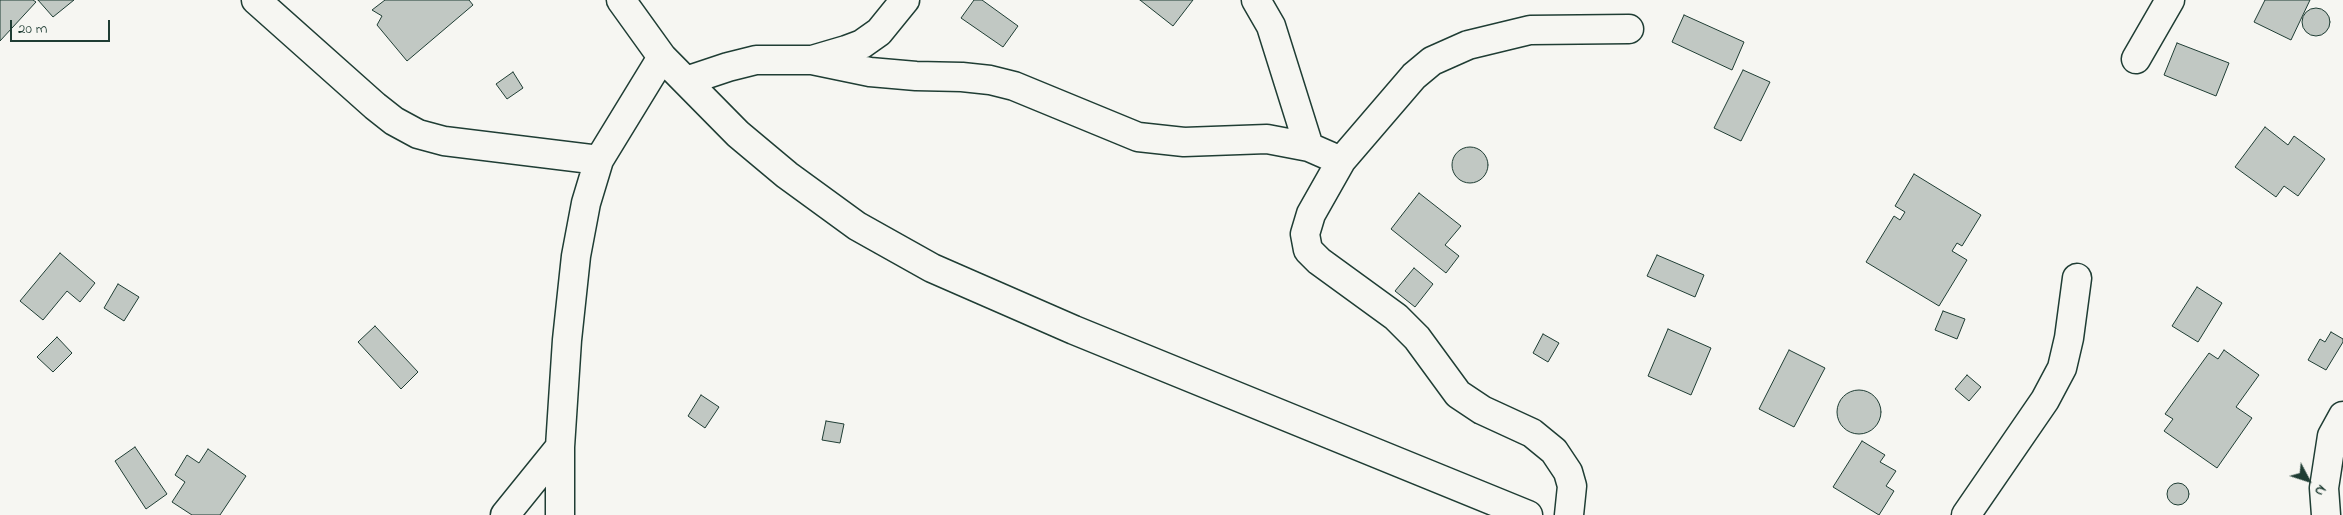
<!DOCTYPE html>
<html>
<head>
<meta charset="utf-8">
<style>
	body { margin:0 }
	#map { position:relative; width:2343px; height:515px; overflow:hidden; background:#f6f6f2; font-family:"Indie Flower",sans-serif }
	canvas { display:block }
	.north { position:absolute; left:2283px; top:455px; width:50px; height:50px; -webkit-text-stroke:4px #f6f6f2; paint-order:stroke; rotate:130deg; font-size:14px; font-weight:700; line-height:20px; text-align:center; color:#1f3d34 }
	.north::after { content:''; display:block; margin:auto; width:18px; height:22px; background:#1f3d34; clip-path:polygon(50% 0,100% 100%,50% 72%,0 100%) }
	.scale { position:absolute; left:10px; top:20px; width:100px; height:22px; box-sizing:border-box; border:2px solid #1f3d34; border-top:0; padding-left:6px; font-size:15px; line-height:18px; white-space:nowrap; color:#1f3d34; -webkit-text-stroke:4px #f6f6f2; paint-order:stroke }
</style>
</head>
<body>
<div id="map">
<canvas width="2343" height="515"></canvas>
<div class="north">N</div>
<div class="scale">20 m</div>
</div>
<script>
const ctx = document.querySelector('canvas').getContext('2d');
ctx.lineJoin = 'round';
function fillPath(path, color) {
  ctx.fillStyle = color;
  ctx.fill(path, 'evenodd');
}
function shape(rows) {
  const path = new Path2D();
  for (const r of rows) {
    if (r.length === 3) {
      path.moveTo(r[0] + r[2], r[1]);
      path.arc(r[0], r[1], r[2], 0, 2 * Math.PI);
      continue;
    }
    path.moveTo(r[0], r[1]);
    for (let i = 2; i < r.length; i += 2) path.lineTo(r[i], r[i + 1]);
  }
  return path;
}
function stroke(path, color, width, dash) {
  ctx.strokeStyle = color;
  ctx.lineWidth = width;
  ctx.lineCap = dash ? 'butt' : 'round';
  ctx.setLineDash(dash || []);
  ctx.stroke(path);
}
const building = shape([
	[0,0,33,0,36,2,0,41,0,0],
	[38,0,74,0,53,17,38,0],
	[385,0,469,0,473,5,407,61,377,25,382,16,372,10,385,0],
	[974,0,982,0,1018,26,1003,47,961,18,974,0],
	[1140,0,1193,0,1173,26,1140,0],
	[2265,0,2310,0,2291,40,2254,22,2265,0],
	[2316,22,14],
	[1684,15,1744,42,1732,70,1672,42,1684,15],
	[2177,43,2229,63,2216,96,2164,75,2177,43],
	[1743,70,1770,82,1741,141,1714,128,1743,70],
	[513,72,523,88,507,99,496,84,513,72],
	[2265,127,2288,145,2294,136,2325,159,2298,196,2284,186,2276,197,2235,167,2265,127],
	[1470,165,18],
	[1914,174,1981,215,1962,246,1957,243,1952,251,1967,260,1939,306,1866,262,1894,216,1900,220,1905,212,1895,206,1914,174],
	[1419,193,1461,226,1445,245,1459,256,1446,273,1391,229,1419,193],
	[60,253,95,283,80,302,67,291,43,320,20,301,60,253],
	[1657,255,1704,275,1695,297,1647,276,1657,255],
	[1414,268,1433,284,1415,307,1395,291,1414,268],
	[118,284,139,297,124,321,104,308,118,284],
	[2197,287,2222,303,2198,342,2172,326,2197,287],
	[1943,311,1965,319,1957,339,1935,330,1943,311],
	[375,326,418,372,401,389,358,342,375,326],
	[1668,329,1711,348,1691,395,1648,376,1668,329],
	[2331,332,2343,339,2343,342,2326,370,2308,360,2320,339,2325,342,2331,332],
	[1543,334,1559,343,1548,362,1533,353,1543,334],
	[57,337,72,353,53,372,37,357,57,337],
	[1789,350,1825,368,1794,427,1759,409,1789,350],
	[2224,350,2259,375,2236,407,2252,418,2217,468,2164,431,2173,419,2165,414,2209,353,2218,359,2224,350],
	[1967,375,1981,387,1969,401,1955,389,1967,375],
	[1859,412,22],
	[701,395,719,407,705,428,688,416,701,395],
	[826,421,844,424,840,443,822,440,826,421],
	[1862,441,1885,455,1880,462,1896,471,1886,486,1894,491,1879,515,1833,487,1862,441],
	[135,447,167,494,146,509,115,461,135,447],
	[208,449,246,476,220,515,192,515,172,502,185,482,175,475,187,455,199,463,208,449],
	[2178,494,11]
]);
fillPath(building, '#c1c8c3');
stroke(building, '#1f3d34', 1);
const street = shape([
	[256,0,375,106,394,121,418,134,444,141,599,160],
	[621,0,662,57,738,134,787,175,857,226,932,268,1074,330,1528,515],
	[1256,0,1271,26,1309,147],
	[2136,59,2170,0],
	[812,60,870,72,916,76,962,77,990,80,1014,86,1138,137,1184,142,1267,139,1309,147,1341,161],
	[686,81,728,67,756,60,812,60,846,50,862,44,879,32,905,0],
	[505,515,560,447],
	[560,515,560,447,567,340,576,256,586,203,599,160,662,57],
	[1569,515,1572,486,1568,472,1554,451,1532,433,1482,410,1458,394,1417,338,1396,317,1319,261,1308,250,1305,234,1311,214,1341,161,1414,76,1432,61,1468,45,1530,30,1629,29],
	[1966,515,2045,400,2062,368,2069,338,2077,278],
	[2326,515,2324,488,2332,436,2343,416]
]);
stroke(street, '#1f3d34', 31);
stroke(street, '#f6f6f2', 28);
</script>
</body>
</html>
